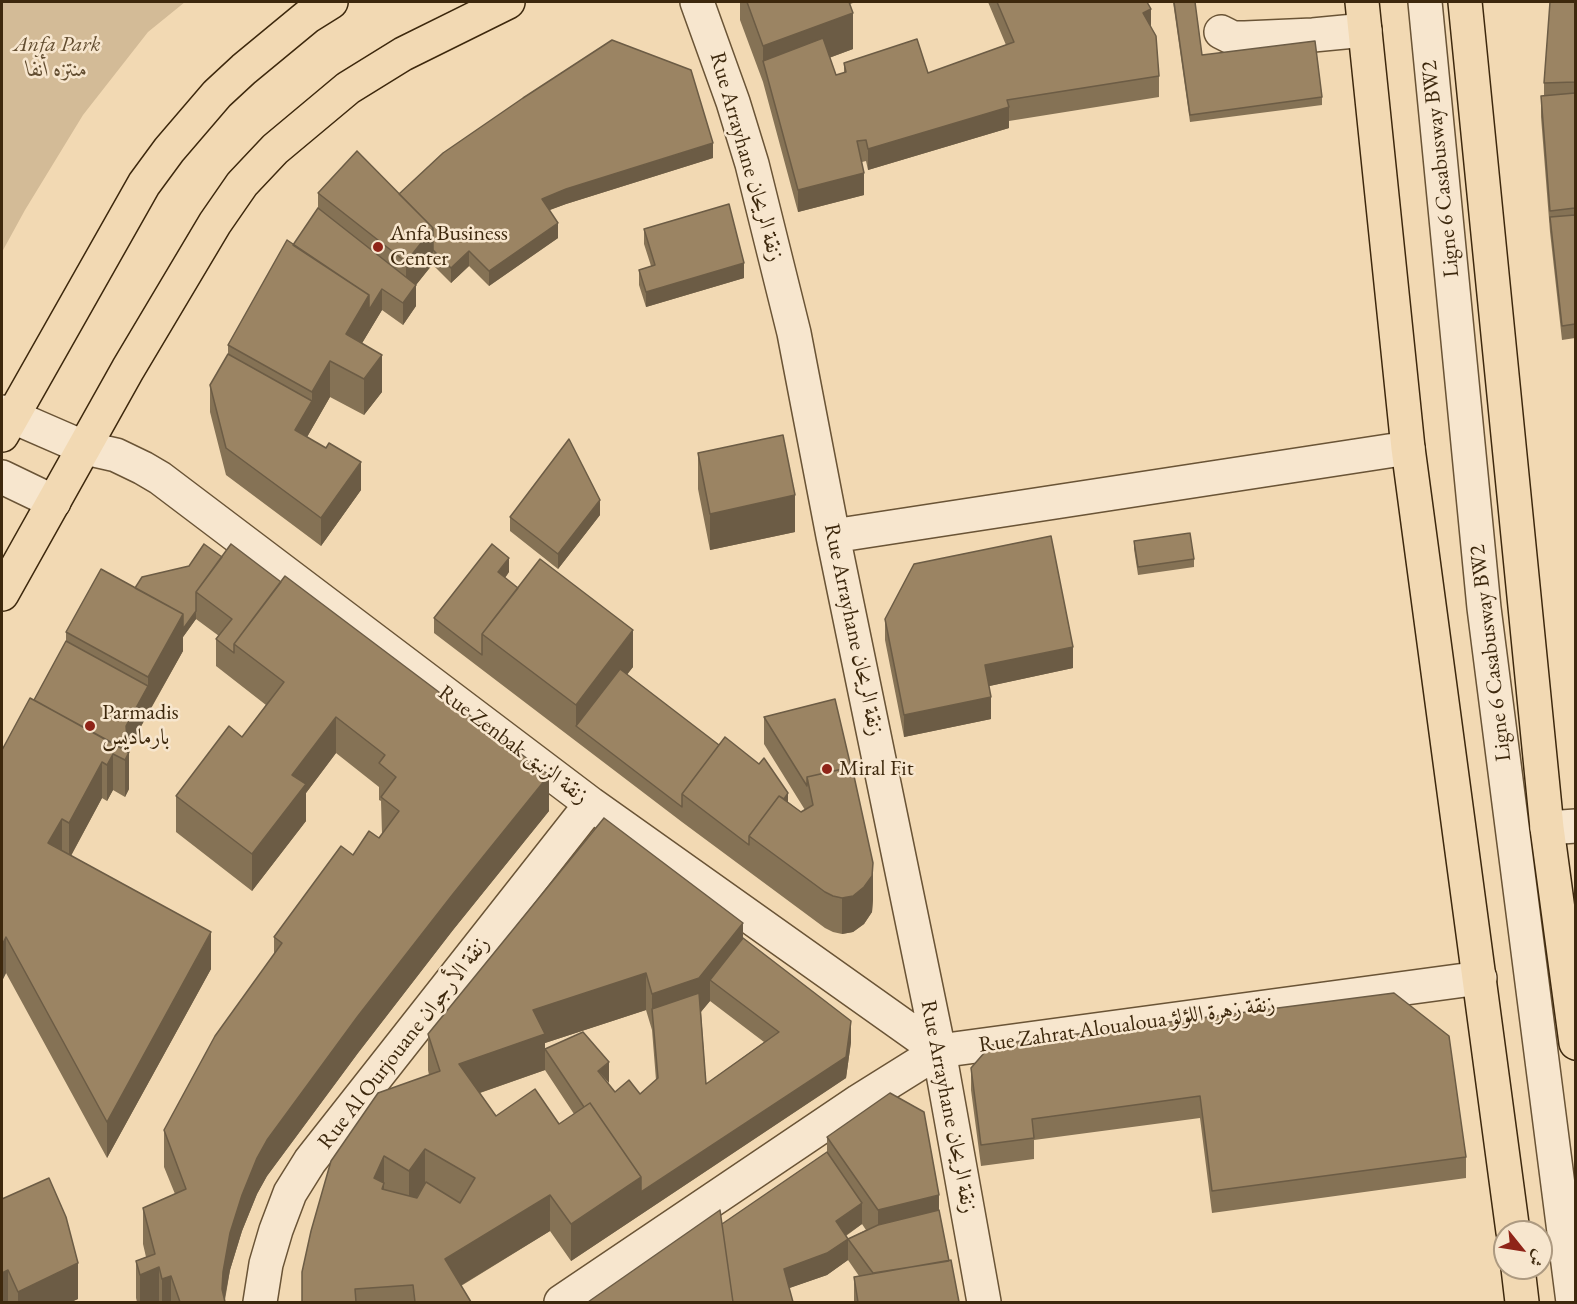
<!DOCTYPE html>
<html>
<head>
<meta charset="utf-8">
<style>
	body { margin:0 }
	#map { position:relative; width:1577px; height:1304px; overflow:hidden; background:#f2d9b3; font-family:"EB Garamond",Amiri,serif }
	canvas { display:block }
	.frame { position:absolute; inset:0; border:3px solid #3d280d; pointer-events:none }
	.north { position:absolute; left:1493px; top:1220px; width:60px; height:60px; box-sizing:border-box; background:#f7e6ce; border:2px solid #ad9a81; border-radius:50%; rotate:120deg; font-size:16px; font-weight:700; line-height:24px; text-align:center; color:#3d280d }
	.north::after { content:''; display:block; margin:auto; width:21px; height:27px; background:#8f2418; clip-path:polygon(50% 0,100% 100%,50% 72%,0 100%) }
</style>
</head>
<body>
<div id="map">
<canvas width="1577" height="1304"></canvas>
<div class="frame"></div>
<div class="north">ش</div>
</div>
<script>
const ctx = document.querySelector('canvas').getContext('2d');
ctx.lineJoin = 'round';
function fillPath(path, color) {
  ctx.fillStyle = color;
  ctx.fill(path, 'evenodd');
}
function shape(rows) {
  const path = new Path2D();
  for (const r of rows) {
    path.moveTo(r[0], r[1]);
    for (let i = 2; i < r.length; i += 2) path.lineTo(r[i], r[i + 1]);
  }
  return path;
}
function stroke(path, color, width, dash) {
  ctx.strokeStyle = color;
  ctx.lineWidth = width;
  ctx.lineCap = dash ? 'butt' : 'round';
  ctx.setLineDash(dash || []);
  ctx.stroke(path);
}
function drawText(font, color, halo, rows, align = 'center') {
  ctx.font = font + ' "EB Garamond",Amiri,serif';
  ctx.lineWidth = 5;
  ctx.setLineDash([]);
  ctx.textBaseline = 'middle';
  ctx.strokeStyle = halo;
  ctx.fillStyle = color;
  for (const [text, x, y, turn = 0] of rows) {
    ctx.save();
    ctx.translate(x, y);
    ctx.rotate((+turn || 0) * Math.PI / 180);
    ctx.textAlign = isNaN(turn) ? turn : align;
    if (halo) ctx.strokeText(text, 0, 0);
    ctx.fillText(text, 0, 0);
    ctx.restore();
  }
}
fillPath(shape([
	[2,2,185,2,148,32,83,115,25,210,2,252]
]), '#d3bb97');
const minor = shape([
	[697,2,733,102,752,164,794,333,833,536,939,1051,984,1302],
	[1425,2,1484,608,1573,1302],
	[1221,32,1233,38,1245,38,1313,35,1365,30],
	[2,412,85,448,116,455,143,468,160,478,591,804,939,1051],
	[2,477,54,502],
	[833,536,1408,448],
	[1547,828,1576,826],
	[260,1302,266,1264,276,1230,290,1193,310,1161,591,804],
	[561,1302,859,1101,939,1051,1480,978]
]);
const major = shape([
	[1362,2,1408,448,1513,1232],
	[1465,2,1547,828,1576,1043],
	[2,435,144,184,169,150,217,94,244,69,307,17,331,2],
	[2,594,128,369,215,223,242,184,275,149,348,88,403,54,508,2],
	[1518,1268,1522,1302]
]);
stroke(minor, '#6a5436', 36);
stroke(major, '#3d280d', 36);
stroke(minor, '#f7e6ce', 33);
stroke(major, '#f2d9b3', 33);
fillPath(shape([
	[740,2,856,2,850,4,853,49,829,58,836,75,844,73,844,63,928,73,1006,45,988,2,1147,2,1159,76,1159,97,1009,121,1009,128,868,170,866,161,862,162,864,195,798,212,763,82,740,20],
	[1173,2,1195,2,1202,55,1322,97,1322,105,1190,122],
	[1575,2,1575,338,1562,340,1550,232,1541,117,1541,96,1544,96,1544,83],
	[713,158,566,204,549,210,558,238,489,286,469,266,451,283,432,264,416,285,416,306,403,325,382,310,362,343,382,392,364,415,330,397,307,437,361,490,321,546,226,475,210,412,210,385,228,354,228,345,318,208,318,193,399,194],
	[644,229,744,278,646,307,639,285,639,270,651,266,644,244],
	[698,453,795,532,710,550,698,489],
	[600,515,558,569,510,531,510,517],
	[1134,541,1194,559,1194,567,1138,575,1134,549],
	[189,566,549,811,453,930,358,1053,267,1176,257,1194,242,1231,230,1270,225,1300,225,1302,137,1302,136,1298,136,1261,146,1257,143,1244,143,1208,175,1194,164,1167,164,1130,274,954,274,937,353,855,379,838,382,834,381,801,379,800,379,787,336,753,306,793,306,821,252,891,176,832,176,796,242,737,266,705,216,666,216,639,219,636,196,619,183,637,183,651,128,750,129,789,125,797,113,790,107,801,102,798,71,856,211,969,107,1158,6,973,2,981,2,750,34,700,66,642,66,632,135,588],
	[509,572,505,578,518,588,633,667,627,674,801,812,805,810,764,744,764,717,835,699,873,899,872,912,864,924,853,932,842,934,833,932,825,928,682,822,434,633,434,618],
	[885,619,1073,668,989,686,991,719,904,737,885,640],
	[743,938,851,1042,846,1078,571,1261,550,1231,461,1286,471,1302,302,1302,429,1075,428,1070,428,1034],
	[710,1001,764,1042,706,1084,701,1012],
	[646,1010,652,1030,656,1080,640,1094,615,1092,608,1084,545,1049,545,1043],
	[545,1070,574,1114,559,1124,496,1116,480,1093],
	[991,1045,1466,1157,1466,1178,1212,1213,1200,1118,1034,1140,1034,1159,981,1166,971,1090,971,1068],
	[827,1137,939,1210,949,1261,959,1302,854,1302,854,1277,859,1276,848,1260,848,1239,866,1230,862,1224,846,1236,848,1260,827,1275,789,1288,722,1224,827,1152],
	[2,1199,78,1299,71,1302,2,1302]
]), '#857255');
fillPath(shape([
	[1151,9,1151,31,1143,13],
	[853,13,853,49,769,80,763,61,763,46],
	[1009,107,1009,128,868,170,868,149],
	[713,143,713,158,566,204,542,213,542,199,566,189],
	[864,173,864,195,798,212,798,190],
	[558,223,558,238,489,286,489,271],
	[433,228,433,264,416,285,416,306,403,325,403,303,406,298,406,262],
	[469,251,469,266,451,283,451,268],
	[744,263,744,278,646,307,646,292],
	[382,289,382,310,346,370,346,334,369,295],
	[382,355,382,392,364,415,364,379],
	[330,361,330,397,295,458,295,430,312,401,312,392],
	[361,462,361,490,321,546,321,518],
	[795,495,795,532,710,550,710,514],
	[600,500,600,515,558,569,558,554],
	[509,558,509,572,498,587,498,572],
	[196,611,196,619,183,637,183,651,148,713,148,677,183,614],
	[633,630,633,667,583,732,576,726,576,705],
	[1073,647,1073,668,985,687,985,665],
	[148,686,148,713,126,754,126,726],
	[991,697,991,719,904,737,904,715],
	[336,717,336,753,306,793,306,821,252,891,252,854,292,775],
	[129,752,129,789,125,797,125,760],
	[113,754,113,790,107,801,107,765],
	[102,762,102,798,69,859,69,823],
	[549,775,549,811,453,930,358,1053,267,1176,257,1194,242,1231,230,1270,224,1302,222,1289,223,1272,230,1233,242,1195,257,1158,267,1140,358,1016,453,894],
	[788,793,788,820,754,840],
	[62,819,62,855,48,843],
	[873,863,873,899,872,912,864,924,853,932,842,934,842,898],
	[743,923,743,959,710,980,710,1001,699,1014,652,1009,652,994],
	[211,932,211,969,107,1158,107,1122],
	[6,937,6,973,2,981,2,945],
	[646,973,646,1010,545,1043,545,1070,459,1100,459,1064,533,1010],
	[851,1021,851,1042,846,1078,571,1261,571,1224],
	[609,1062,609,1083,598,1071],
	[425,1149,425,1185,409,1208,409,1171],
	[384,1156,384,1219,374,1178],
	[550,1195,550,1231,445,1295,445,1259],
	[939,1195,939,1231,878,1246,878,1210],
	[862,1203,862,1224,836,1242,836,1221],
	[848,1239,848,1260,827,1275,784,1290,784,1269],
	[78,1263,78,1299,71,1302,18,1302,18,1292],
	[159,1267,159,1302,140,1302,140,1275],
	[8,1270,8,1302,2,1302,2,1273],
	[171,1276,171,1302,162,1302,162,1279]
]), '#6c5c45');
const building = shape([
	[747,2,849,2,853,13,763,46,747,2],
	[997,2,1147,2,1151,9,1143,13,1156,36,1159,76,1007,100,1009,107,868,149,866,140,857,141,864,173,798,190,763,61,823,38,836,75,846,72,844,63,917,39,928,73,1014,42,997,2],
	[1174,2,1195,2,1202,55,1315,41,1322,97,1190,115,1174,2],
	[1550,2,1575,2,1575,82,1544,83,1550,2],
	[612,40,691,70,713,143,566,189,542,199,558,223,489,271,469,251,451,268,433,250,433,228,399,194,443,153,523,98,612,40],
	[1575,93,1575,208,1550,211,1541,96,1575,93],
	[357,151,433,228,406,262,318,193,357,151],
	[729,204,744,263,646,292,639,270,655,265,644,229,729,204],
	[318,208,416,285,403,303,382,289,369,310,369,295,293,245,318,208],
	[1575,215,1575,324,1562,326,1550,217,1575,215],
	[287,240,369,295,346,334,382,355,364,379,330,361,312,392,228,345,287,240],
	[228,354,312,401,295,430,326,448,329,443,361,462,321,518,226,448,210,385,228,354],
	[783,435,795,495,710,514,698,453,783,435],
	[569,439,600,500,558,554,510,517,569,439],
	[1190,533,1194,559,1138,567,1134,541,1190,533],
	[1051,536,1073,647,985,665,991,697,904,715,885,619,914,564,1051,536],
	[204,544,222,557,196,592,196,611,183,629,183,614,135,588,142,577,189,566,204,544],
	[231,544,281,582,234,644,234,653,216,639,232,619,196,592,231,544],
	[492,544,509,558,498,572,518,588,482,634,482,655,434,618,492,544],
	[540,559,633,630,576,705,482,634,540,559],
	[101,569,183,614,148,677,66,632,101,569],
	[285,576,549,775,453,894,358,1016,267,1140,257,1158,242,1195,230,1233,223,1272,222,1289,225,1302,180,1302,171,1276,162,1279,159,1267,140,1275,136,1261,155,1254,143,1208,186,1189,164,1130,215,1036,282,943,274,937,341,846,353,855,369,831,379,838,399,811,381,797,396,777,379,763,385,755,336,717,292,775,306,784,252,854,176,796,229,726,242,737,284,682,234,644,285,576],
	[66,641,148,686,126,726,128,752,34,700,66,641],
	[620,669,719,745,682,794,682,807,576,726,620,669],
	[30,698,129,752,125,760,113,754,107,765,102,762,69,823,62,819,48,843,211,932,107,1122,6,937,2,945,2,750,30,698],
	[835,699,851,767,807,777,807,786,764,717,835,699],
	[725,737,759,764,764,758,788,793,784,799,779,796,749,836,749,845,682,794,725,737],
	[852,767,873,863,872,876,864,887,853,896,842,898,833,896,825,892,749,836,779,796,801,812,813,805,807,777,852,767],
	[604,818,743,923,699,978,652,994,646,973,533,1010,545,1034,459,1064,496,1116,535,1089,559,1124,590,1103,641,1177,571,1224,550,1195,445,1259,471,1302,415,1302,413,1285,355,1289,356,1302,302,1302,302,1272,311,1231,331,1161,378,1093,440,1071,428,1034,604,818],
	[425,1149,475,1178,460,1203,426,1182,417,1198,382,1189,384,1183,374,1178,384,1156,409,1171,425,1149],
	[743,938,851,1021,846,1057,641,1192,641,1177,590,1103,584,1107,545,1049,583,1032,609,1062,598,1071,615,1092,629,1080,640,1094,658,1078,652,1009,699,993,706,1084,779,1032,710,980,743,938],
	[1394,993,1449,1036,1466,1157,1212,1191,1200,1096,1032,1119,1034,1138,981,1145,971,1068,991,1045,1394,993],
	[890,1093,924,1112,939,1195,878,1210,827,1137,890,1093],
	[827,1152,862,1203,836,1221,848,1239,827,1253,784,1269,793,1302,733,1302,722,1224,827,1152],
	[49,1178,66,1217,78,1263,18,1292,8,1270,2,1273,2,1199,49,1178],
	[720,1210,733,1302,588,1302,720,1210],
	[939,1210,949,1261,873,1273,848,1239,878,1225,939,1210],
	[951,1260,959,1302,858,1302,854,1277,951,1260]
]);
fillPath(building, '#9b8463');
stroke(building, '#6c5c45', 1.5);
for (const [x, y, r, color] of [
	[378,247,6,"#8f2418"],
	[90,726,6,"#8f2418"],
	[827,769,6,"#8f2418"]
]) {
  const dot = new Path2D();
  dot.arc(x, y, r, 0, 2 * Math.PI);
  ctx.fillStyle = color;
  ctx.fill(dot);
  stroke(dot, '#f7e6ce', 2);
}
drawText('italic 22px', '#624d30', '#f7e6ce', [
	["Anfa Park",57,45],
	["منتزه أنفا",57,70]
]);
drawText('22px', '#3d280d', '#f7e6ce', [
	["Rue Arrayhane زنقة الريحان",746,157,74],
	["Ligne 6 Casabusway BW2",1441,169,-96],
	["Rue Arrayhane زنقة الريحان",853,630,78],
	["Ligne 6 Casabusway BW2",1491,653,-97],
	["Rue Zenbak زنقة الزنبق",513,745,37],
	["Rue Zahrat Aloualoua زنقة زهرة اللؤلؤ",1127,1025,-8],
	["Rue Al Ourjouane زنقة الأرجوان",404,1043,-52],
	["Rue Arrayhane زنقة الريحان",948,1107,79]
]);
drawText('22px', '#3d280d', '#f7e6ce', [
	["Anfa Business",390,234],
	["Center",390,259],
	["Parmadis",102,713],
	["بارماديس",102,738],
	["Miral Fit",839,769]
], 'left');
</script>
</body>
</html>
